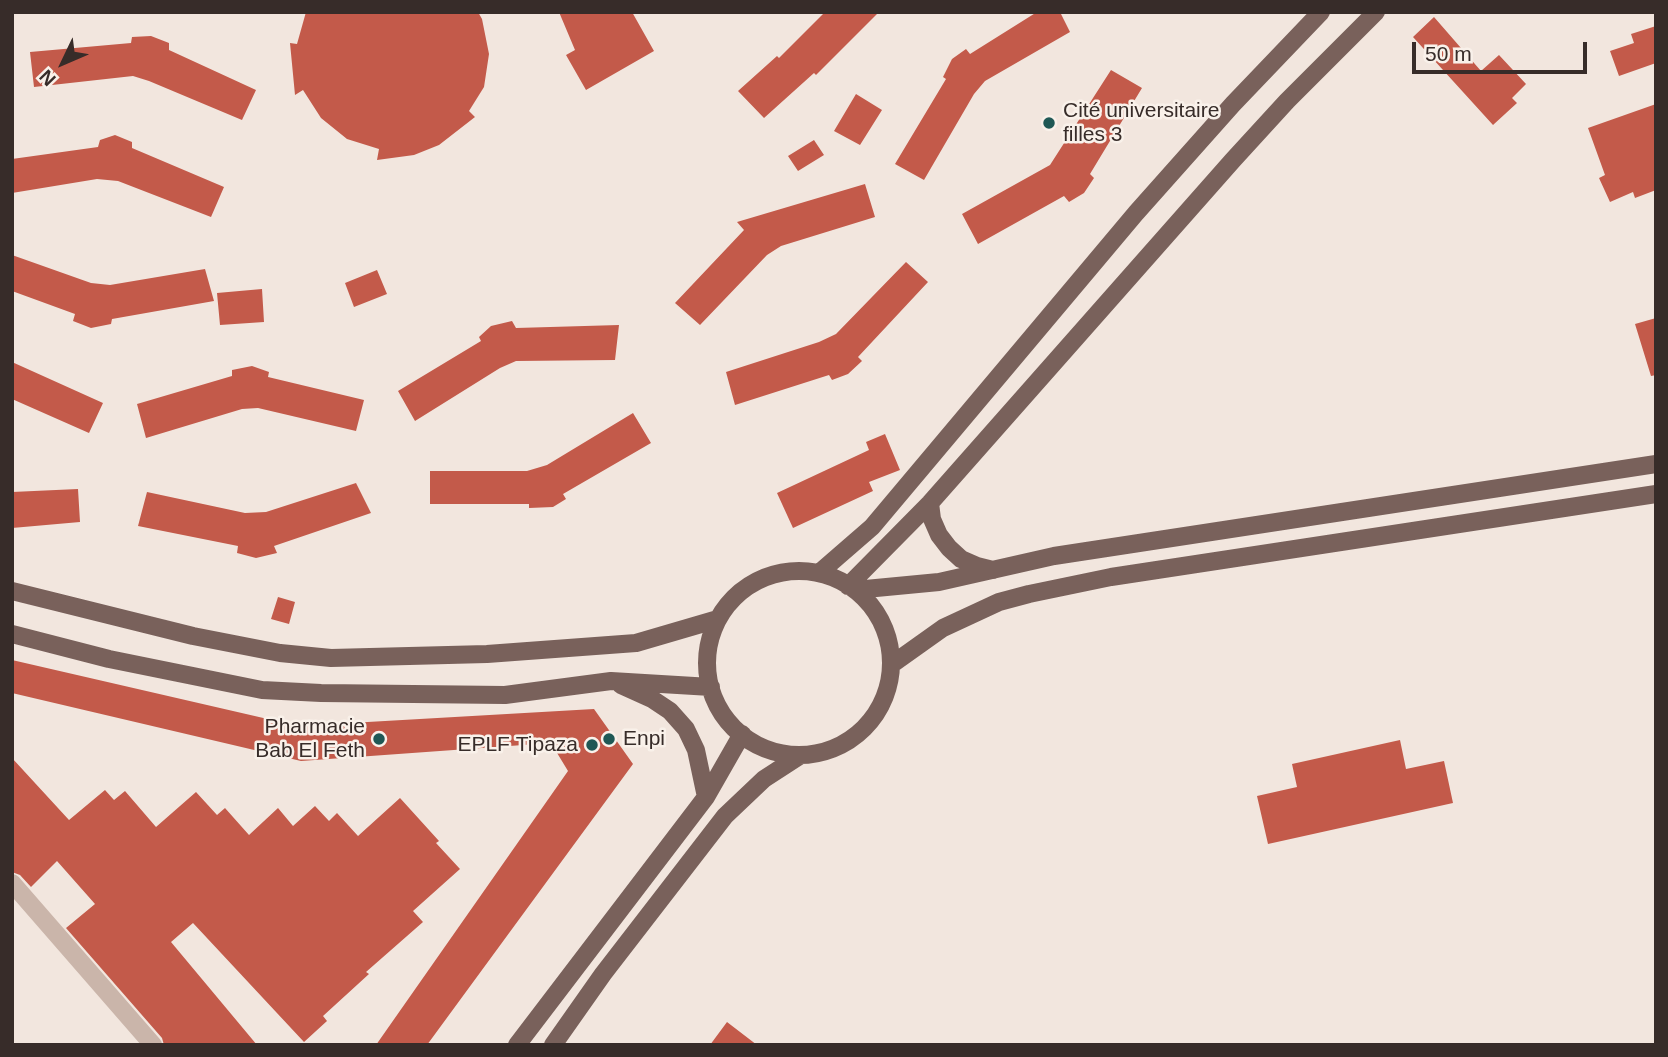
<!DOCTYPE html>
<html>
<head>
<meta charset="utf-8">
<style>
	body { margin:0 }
	#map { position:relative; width:1668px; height:1057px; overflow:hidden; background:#f2e6de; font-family:Helvetica,sans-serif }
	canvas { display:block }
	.frame { position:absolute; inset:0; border:14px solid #372c29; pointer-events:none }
	.north { position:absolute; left:28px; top:28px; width:70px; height:70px; -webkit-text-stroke:5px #f9f1ea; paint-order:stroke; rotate:226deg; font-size:19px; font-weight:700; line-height:28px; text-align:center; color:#372c29 }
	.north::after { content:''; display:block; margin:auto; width:24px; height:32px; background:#372c29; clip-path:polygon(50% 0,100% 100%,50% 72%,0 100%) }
	.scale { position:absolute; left:1412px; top:42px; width:175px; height:32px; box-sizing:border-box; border:4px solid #372c29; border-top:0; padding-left:9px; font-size:21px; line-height:24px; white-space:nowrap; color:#372c29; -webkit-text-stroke:5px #f9f1ea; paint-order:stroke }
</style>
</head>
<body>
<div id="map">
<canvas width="1668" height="1057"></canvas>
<div class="frame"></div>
<div class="north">N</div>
<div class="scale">50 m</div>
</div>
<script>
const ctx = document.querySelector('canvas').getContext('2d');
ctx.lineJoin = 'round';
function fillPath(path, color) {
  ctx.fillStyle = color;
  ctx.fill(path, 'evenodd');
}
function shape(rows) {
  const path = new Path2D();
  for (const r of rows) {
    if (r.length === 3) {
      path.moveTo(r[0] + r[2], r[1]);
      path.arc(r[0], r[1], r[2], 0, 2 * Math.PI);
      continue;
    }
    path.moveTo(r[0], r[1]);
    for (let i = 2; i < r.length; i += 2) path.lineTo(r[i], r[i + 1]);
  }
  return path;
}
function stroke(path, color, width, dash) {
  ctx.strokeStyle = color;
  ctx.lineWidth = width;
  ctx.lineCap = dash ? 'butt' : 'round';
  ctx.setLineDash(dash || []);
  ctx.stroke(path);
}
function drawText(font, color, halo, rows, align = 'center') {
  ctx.font = font + ' Helvetica,sans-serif';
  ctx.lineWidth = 5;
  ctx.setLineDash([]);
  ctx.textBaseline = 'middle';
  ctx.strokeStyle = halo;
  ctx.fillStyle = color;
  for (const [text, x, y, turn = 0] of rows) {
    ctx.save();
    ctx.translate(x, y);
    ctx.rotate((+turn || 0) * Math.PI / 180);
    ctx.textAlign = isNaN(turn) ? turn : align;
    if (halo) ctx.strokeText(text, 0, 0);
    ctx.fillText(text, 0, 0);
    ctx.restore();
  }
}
fillPath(shape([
	[306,12,478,12,482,19,489,54,484,87,469,111,475,117,439,145,414,155,377,160,379,149,347,139,321,118,303,90,295,95,290,43,297,44],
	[559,12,632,12,654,51,586,90,566,55,575,50],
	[825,12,879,12,816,75,814,73,764,118,738,91,777,56,779,58],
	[1037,12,1060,12,1070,32,985,81,974,94,924,180,895,164,946,79,943,77,952,59,966,49,970,54],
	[1434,17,1481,71,1499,55,1526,84,1512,98,1517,103,1493,125,1413,37],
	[1656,26,1656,63,1619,76,1610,51,1634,43,1631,34],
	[151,36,169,43,169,50,256,90,242,120,149,81,133,76,34,87,30,52,131,43,132,37],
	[1111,70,1142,88,1090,174,1094,178,1084,193,1069,202,1064,196,978,244,962,214,1050,165],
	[856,94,882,110,860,145,834,131],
	[1656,104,1656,190,1635,198,1633,192,1610,202,1599,178,1605,175,1588,128],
	[115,135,132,142,132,148,224,187,211,217,118,181,97,179,12,193,12,159,98,147,100,140],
	[814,140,824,155,798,171,788,156],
	[865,184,875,217,781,246,767,255,700,325,675,303,744,230,737,222],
	[12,255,91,283,110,285,205,269,214,301,112,319,111,324,91,328,73,321,75,314,12,291],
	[906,262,928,282,858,357,862,361,848,374,832,380,829,375,735,405,726,372,819,342,836,334],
	[377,270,387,294,354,307,345,283],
	[262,289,264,322,220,325,217,293],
	[1656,318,1656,375,1651,376,1635,324],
	[512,321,516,328,619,325,615,360,516,361,500,368,415,421,398,391,481,341,479,337,491,326],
	[12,362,103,403,89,433,12,399],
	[252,366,269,372,268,377,364,400,356,431,258,408,242,409,146,438,137,404,232,376,232,370],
	[633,413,651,443,563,494,566,499,553,507,529,508,529,504,430,504,430,471,527,471,547,465],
	[885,434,900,470,869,482,873,491,793,528,777,493,869,450,866,442],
	[356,483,371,513,274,546,277,553,256,558,237,553,238,546,138,526,147,492,245,513,266,512],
	[78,489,80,522,12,528,12,492],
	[278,597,295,602,289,624,271,619],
	[12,660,298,726,594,709,633,764,427,1045,376,1045,568,771,551,743,301,761,12,693],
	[1400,740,1406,769,1444,761,1453,803,1268,844,1257,796,1297,787,1292,764],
	[12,758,69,820,105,790,114,800,125,791,156,827,196,792,217,815,225,808,249,835,278,808,293,826,315,806,329,821,337,813,358,836,400,798,439,841,436,843,460,869,413,911,423,922,366,972,369,974,323,1016,327,1021,304,1042,193,923,171,942,257,1045,164,1045,162,1038,66,928,95,904,57,861,31,887,20,875,12,872],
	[727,1022,757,1045,710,1045]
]), '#c35a4a');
stroke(shape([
	[12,883,153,1045]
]), '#cab5aa', 18);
stroke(shape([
	[930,503,932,519,939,535,949,548,961,559,977,566,993,570],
	[799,663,92],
	[819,573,872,527,1136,213,1233,104,1321,12],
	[848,586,930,503,1233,160,1287,101,1376,12],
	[855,590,939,582,1054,556,1656,464],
	[12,591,193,636,280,653,331,658,487,654,636,643,718,619],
	[12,634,109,659,262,690,321,693,505,695,611,681,711,687],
	[891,665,943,628,999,602,1029,594,1111,577,1656,494],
	[621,685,652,699,670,711,686,729,696,750,706,797],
	[517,1045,706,797,742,734],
	[553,1045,603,974,725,816,764,779,801,755]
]), '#79615b', 18);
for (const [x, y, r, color] of [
	[1049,123,7,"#1f5855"],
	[379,739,7,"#1f5855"],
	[609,739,7,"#1f5855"],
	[592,745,7,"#1f5855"]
]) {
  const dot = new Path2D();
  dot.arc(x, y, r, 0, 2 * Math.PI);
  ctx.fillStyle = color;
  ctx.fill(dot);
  stroke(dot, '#f9f1ea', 2.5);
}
drawText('21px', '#372c29', '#f9f1ea', [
	["Cité universitaire",1063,111],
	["filles 3",1063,135],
	["Pharmacie",365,727,"right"],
	["Bab El Feth",365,751,"right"],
	["Enpi",623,739],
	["EPLF Tipaza",578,745,"right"]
], 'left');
</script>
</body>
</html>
